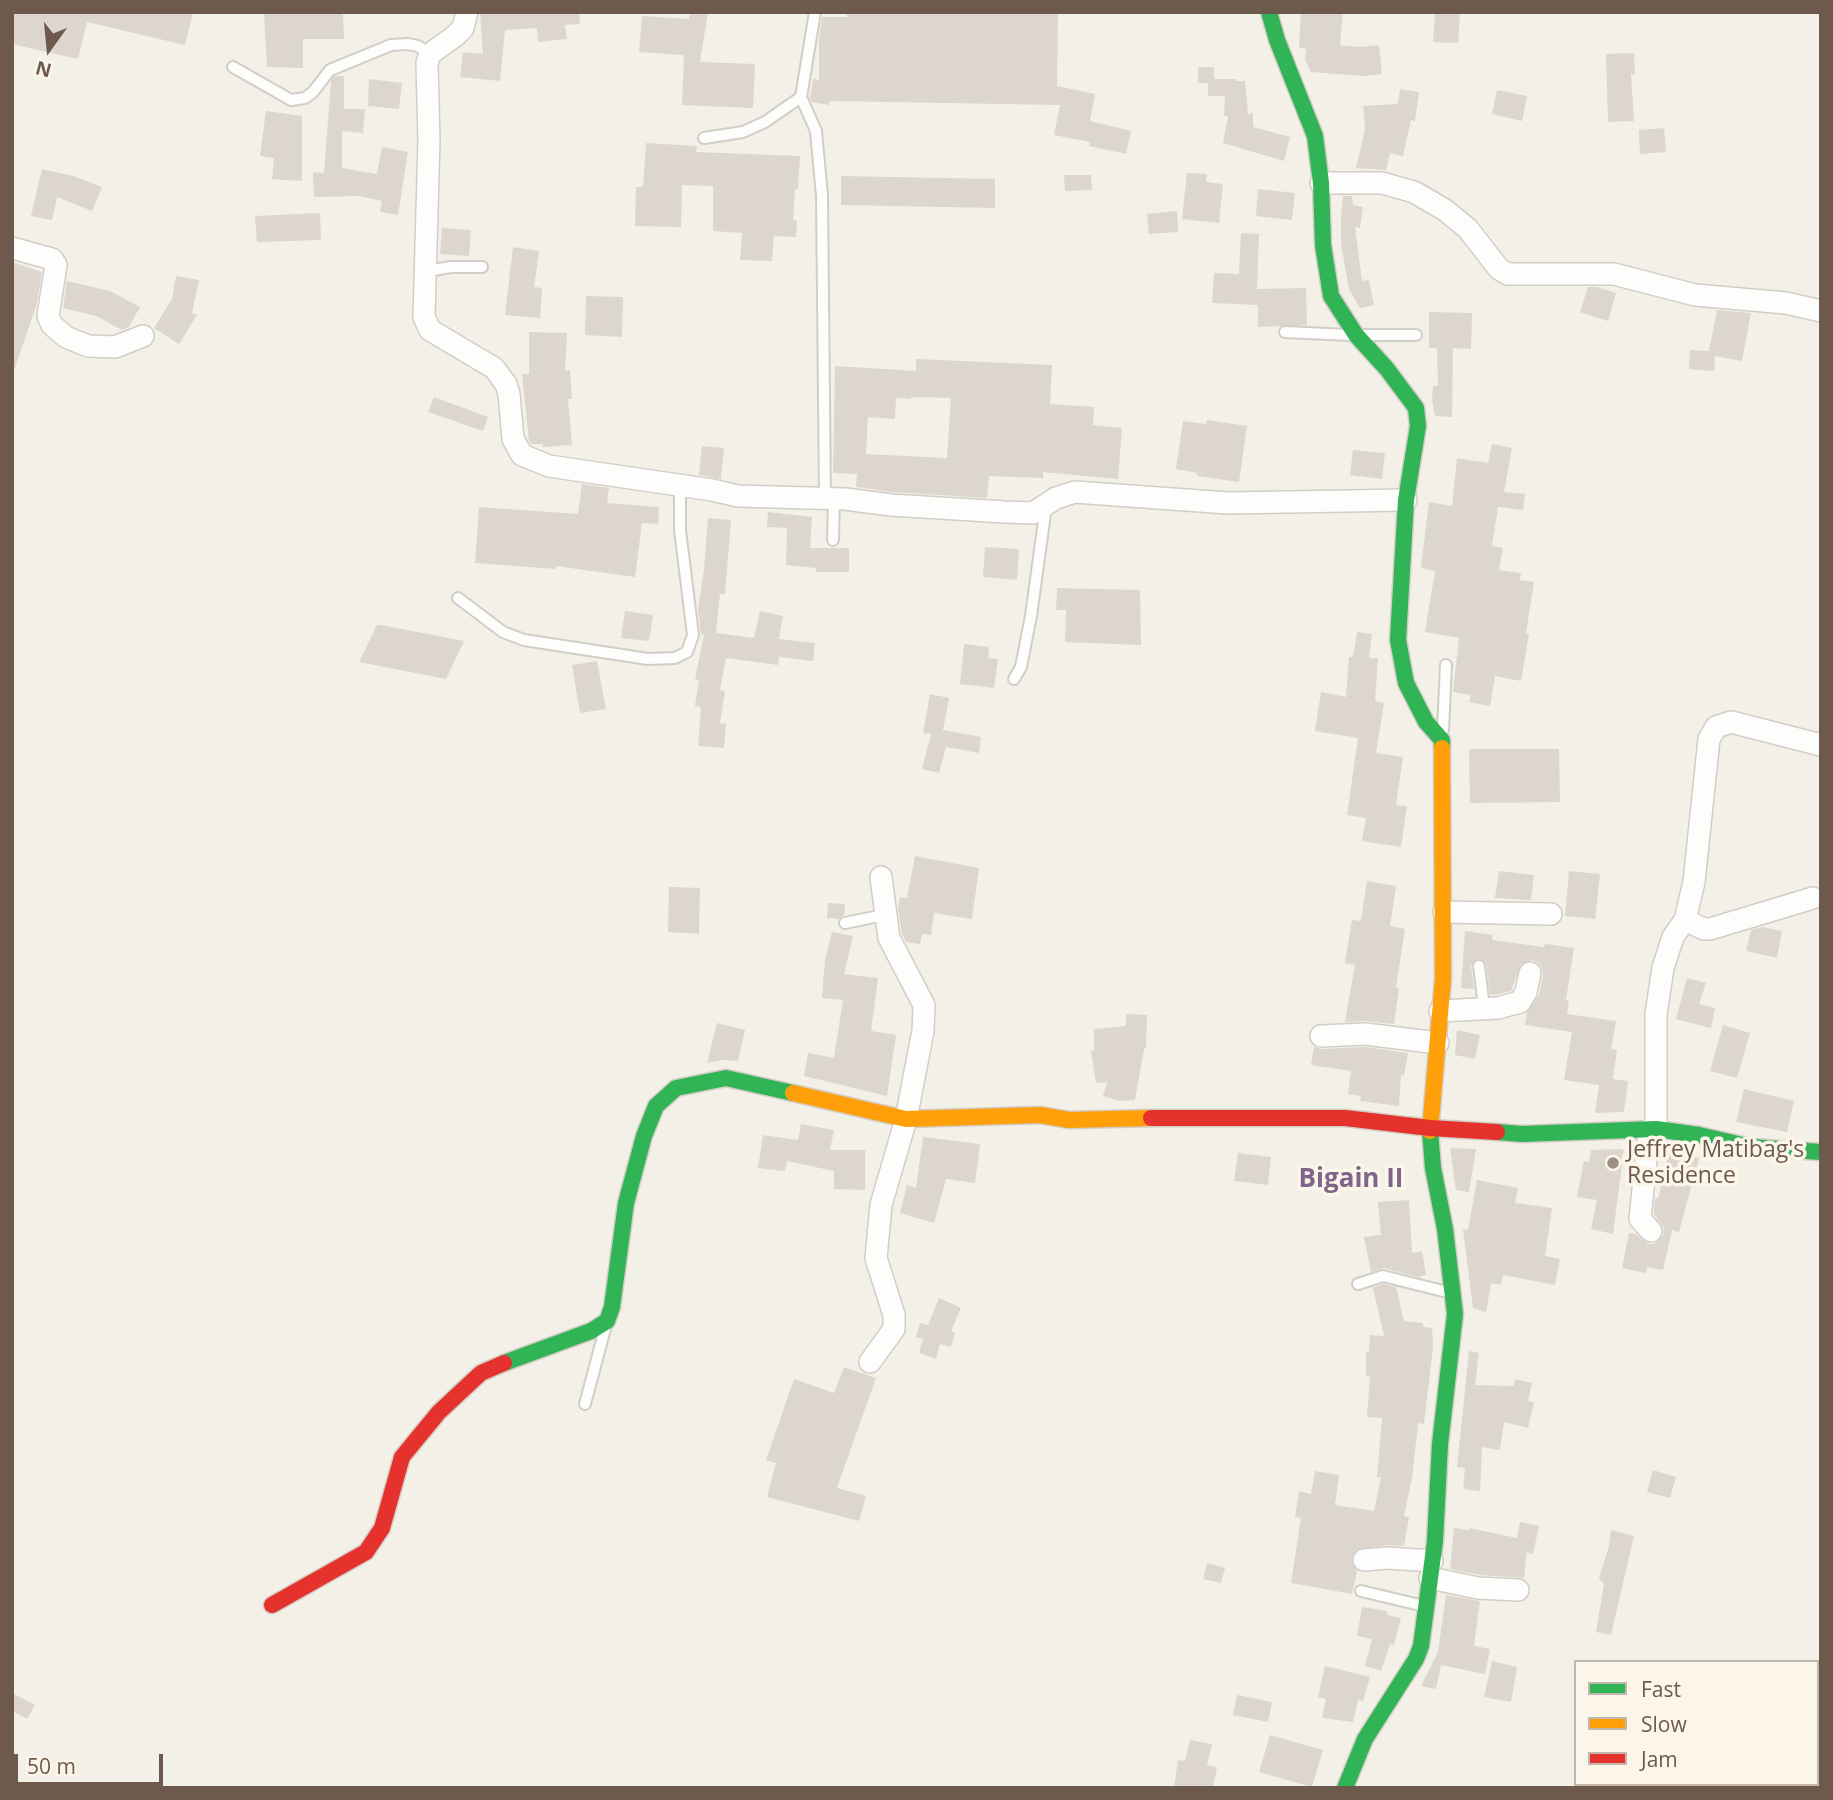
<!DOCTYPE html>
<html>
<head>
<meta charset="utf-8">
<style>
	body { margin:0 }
	#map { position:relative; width:1833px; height:1800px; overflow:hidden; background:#f3f0e8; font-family:"Open Sans",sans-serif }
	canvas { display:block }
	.frame { position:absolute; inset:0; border:14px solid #6d5a4d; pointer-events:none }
	.legend { position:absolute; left:1574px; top:1660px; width:245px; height:126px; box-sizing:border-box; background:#fcf5e9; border:2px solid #c3b7ab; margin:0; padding:9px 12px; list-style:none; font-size:21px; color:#6d5a4d }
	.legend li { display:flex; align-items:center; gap:14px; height:35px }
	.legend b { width:35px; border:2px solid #c3b7ab }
	.north { position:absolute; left:14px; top:14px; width:70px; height:70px; -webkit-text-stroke:5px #fcf5e9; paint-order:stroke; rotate:195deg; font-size:19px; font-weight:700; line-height:28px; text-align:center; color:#6d5a4d }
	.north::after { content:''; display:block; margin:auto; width:24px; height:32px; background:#6d5a4d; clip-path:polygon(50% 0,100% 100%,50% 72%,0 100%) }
	.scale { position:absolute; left:14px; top:1754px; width:149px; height:32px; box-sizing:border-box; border:4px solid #6d5a4d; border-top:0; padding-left:9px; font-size:21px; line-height:24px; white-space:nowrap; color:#6d5a4d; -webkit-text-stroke:5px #fcf5e9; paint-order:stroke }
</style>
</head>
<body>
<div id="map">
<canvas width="1833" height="1800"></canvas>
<div class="frame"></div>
<ul class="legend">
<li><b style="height:9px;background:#30b455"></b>Fast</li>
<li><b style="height:9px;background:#ff9f0a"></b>Slow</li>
<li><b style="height:9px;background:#e5322d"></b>Jam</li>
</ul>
<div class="north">N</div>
<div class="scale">50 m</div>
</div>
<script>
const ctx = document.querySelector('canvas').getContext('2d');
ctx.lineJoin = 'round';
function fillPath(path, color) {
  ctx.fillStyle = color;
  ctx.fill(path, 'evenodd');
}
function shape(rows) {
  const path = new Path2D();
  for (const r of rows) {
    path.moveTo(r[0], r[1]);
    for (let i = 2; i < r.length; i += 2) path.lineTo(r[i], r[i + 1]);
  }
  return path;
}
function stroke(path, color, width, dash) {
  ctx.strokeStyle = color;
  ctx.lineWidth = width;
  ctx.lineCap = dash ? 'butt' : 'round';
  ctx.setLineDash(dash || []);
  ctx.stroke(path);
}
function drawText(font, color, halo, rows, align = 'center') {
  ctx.font = font + ' "Open Sans",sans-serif';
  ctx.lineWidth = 7;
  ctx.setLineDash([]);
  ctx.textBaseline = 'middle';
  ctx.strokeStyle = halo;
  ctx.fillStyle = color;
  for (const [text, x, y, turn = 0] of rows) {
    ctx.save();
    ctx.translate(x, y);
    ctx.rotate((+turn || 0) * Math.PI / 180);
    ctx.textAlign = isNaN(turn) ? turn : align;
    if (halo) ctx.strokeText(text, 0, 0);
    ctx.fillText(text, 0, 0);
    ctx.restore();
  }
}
fillPath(shape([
	[12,12,193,12,185,45,87,22,78,59,12,44],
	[264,12,343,12,344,39,303,39,303,68,267,67],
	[480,12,579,12,580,24,565,25,567,39,538,42,537,28,505,30,500,81,460,77,463,52,483,54],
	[690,12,708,12,700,62,755,64,753,108,682,105,684,55,639,52,642,16,689,19],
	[847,12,1058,12,1057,86,1095,94,1090,121,1131,131,1126,154,1089,146,1090,142,1054,135,1060,105,830,101,829,105,812,102,810,98,813,79,819,80,819,38,822,17,847,17],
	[1301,12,1343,12,1340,45,1359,47,1379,45,1382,74,1363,76,1311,72,1305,60,1306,49,1300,48,1299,44],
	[1435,12,1460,12,1458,43,1433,42],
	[1634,53,1635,74,1631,74,1634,121,1608,122,1606,54],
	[1198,67,1214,67,1214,79,1236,79,1236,81,1245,81,1248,114,1253,113,1253,127,1290,137,1284,161,1223,143,1228,116,1224,116,1225,96,1208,96,1208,83,1198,83],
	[335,76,344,76,344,109,365,109,363,133,342,131,342,168,377,174,382,147,408,152,398,215,380,212,382,201,359,196,314,197,313,172,324,173,331,81],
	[369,79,402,83,399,109,368,106],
	[1400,89,1419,92,1415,121,1411,120,1403,156,1390,153,1386,170,1356,168,1365,129,1363,106,1398,104],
	[1497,90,1527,96,1522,121,1492,114],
	[266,111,302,116,302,181,272,179,274,158,260,156],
	[1664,128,1666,152,1640,154,1639,130],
	[646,143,697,146,696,152,800,156,798,189,795,189,793,220,797,221,796,237,774,236,772,261,740,260,742,233,713,231,713,186,682,185,681,227,635,226,636,187,643,187],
	[42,169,73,176,102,187,92,211,57,197,52,220,31,216],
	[1187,173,1207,174,1206,182,1223,184,1219,223,1182,219],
	[1064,175,1091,175,1092,190,1065,191],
	[841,176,995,179,995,208,841,205],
	[1258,189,1295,193,1292,220,1256,216],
	[1343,196,1352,196,1353,205,1363,207,1360,228,1355,227,1362,281,1369,280,1374,305,1360,308,1349,289,1341,243,1341,219],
	[1177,211,1178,232,1149,234,1147,214],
	[320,213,321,240,257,242,255,216],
	[442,228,471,230,469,256,440,254],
	[1241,233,1259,234,1257,289,1306,288,1307,325,1258,327,1258,305,1212,303,1214,273,1239,274],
	[513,247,539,251,534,287,542,288,540,318,505,315],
	[12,262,42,272,37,303,15,368,12,367],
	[176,276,199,280,192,313,197,315,179,344,154,328,172,299],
	[67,281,110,291,140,307,129,327,122,330,96,316,63,308],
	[1588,287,1597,287,1616,293,1608,321,1580,312],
	[586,296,623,297,622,337,585,335],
	[1717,310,1751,313,1742,361,1715,356,1714,371,1689,369,1690,350,1709,351],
	[1429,312,1472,313,1471,349,1453,348,1452,417,1435,416,1432,400,1433,386,1438,386,1437,348,1429,348],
	[529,332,567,333,565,371,570,370,572,399,568,399,572,445,543,447,543,444,531,444,529,441,522,374,529,374],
	[916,359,1052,365,1050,404,1094,407,1093,425,1122,428,1118,479,1043,472,1043,478,989,476,987,498,892,492,856,487,857,474,833,473,835,366,916,371],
	[911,397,951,398,947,458,866,454,868,417,895,419,896,398,911,399],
	[434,397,488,417,483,431,428,412],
	[1207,420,1247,426,1239,482,1197,476,1197,473,1176,469,1183,421,1206,424],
	[1492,444,1512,448,1504,492,1525,494,1523,510,1498,507,1492,546,1503,548,1499,570,1521,573,1520,580,1534,582,1526,633,1529,634,1521,681,1495,676,1490,706,1469,702,1471,695,1453,692,1459,638,1425,632,1435,571,1421,568,1429,502,1452,506,1457,458,1488,463],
	[702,446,724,448,721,479,699,475],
	[1353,450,1385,453,1382,479,1350,475],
	[582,484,609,488,607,503,659,507,658,524,642,523,635,577,556,566,556,569,475,563,479,507,578,514],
	[768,512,812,517,810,548,849,548,849,572,816,572,816,568,786,565,787,528,767,527],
	[708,518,731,520,725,594,720,594,716,633,754,638,760,611,783,616,779,639,815,643,813,661,779,657,778,665,726,658,720,690,725,691,720,723,726,724,724,748,698,746,701,707,695,706,699,680,695,679,704,635,701,634,698,610,704,570],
	[985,547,1019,549,1017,580,983,577],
	[1057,588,1140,590,1141,645,1065,642,1066,610,1056,610],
	[625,611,653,615,649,641,621,638],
	[377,625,381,625,464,641,446,679,359,662],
	[1357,632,1372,634,1369,658,1378,658,1375,701,1384,703,1376,753,1403,757,1396,805,1407,806,1401,847,1362,841,1366,818,1347,815,1358,738,1315,731,1321,692,1346,697,1349,657,1353,657],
	[964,644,989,647,988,658,998,659,994,688,960,684],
	[597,661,606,709,580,713,572,665],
	[930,694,949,698,943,730,981,737,979,753,946,747,939,773,922,769,931,734,923,733],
	[1469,749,1559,749,1560,802,1470,803],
	[915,856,979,868,972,919,934,913,931,935,922,934,920,944,906,942,902,934,898,908,900,897,907,898],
	[1499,871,1534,875,1531,900,1495,898],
	[1569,871,1600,874,1595,919,1565,916],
	[1367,881,1396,886,1390,926,1405,929,1396,987,1399,988,1394,1024,1366,1021,1345,1022,1355,965,1345,963,1352,920,1361,921],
	[669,887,700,888,699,934,668,932],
	[828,903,845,904,844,915,839,919,827,918],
	[1763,927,1782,931,1777,958,1746,951,1751,930],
	[1465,931,1493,935,1492,940,1544,947,1545,944,1574,948,1566,1000,1569,1001,1567,1014,1616,1021,1611,1049,1617,1050,1613,1079,1628,1081,1624,1112,1595,1113,1599,1085,1564,1080,1572,1032,1525,1025,1527,1012,1539,995,1543,976,1542,968,1538,963,1532,960,1521,964,1511,991,1494,995,1490,994,1486,962,1477,958,1471,966,1474,989,1461,988],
	[832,932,853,936,844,974,878,978,871,1031,896,1035,887,1096,804,1076,808,1053,834,1058,843,1000,822,998,825,960],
	[1687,978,1706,983,1699,1004,1715,1008,1711,1028,1676,1019],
	[1126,1014,1147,1015,1146,1048,1144,1049,1135,1100,1120,1101,1103,1096,1107,1082,1096,1083,1091,1051,1094,1051,1094,1029,1126,1026],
	[717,1023,745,1030,738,1061,723,1060,707,1063],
	[1723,1025,1750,1033,1737,1078,1710,1071],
	[1457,1030,1480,1035,1475,1059,1455,1055],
	[1314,1047,1322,1049,1364,1047,1408,1053,1404,1075,1401,1075,1399,1106,1360,1101,1361,1096,1348,1094,1351,1071,1311,1065],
	[1744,1089,1794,1101,1787,1132,1736,1122],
	[801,1124,834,1130,830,1150,865,1150,865,1190,834,1189,834,1171,787,1161,785,1171,758,1168,763,1135,798,1140],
	[923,1137,980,1144,975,1183,946,1179,934,1223,900,1213,907,1185,916,1188],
	[1450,1148,1476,1149,1469,1192,1456,1190],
	[1622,1149,1624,1151,1620,1164,1622,1165,1613,1234,1591,1229,1597,1200,1577,1197,1584,1161,1589,1162,1591,1150],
	[1669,1151,1699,1158,1679,1232,1672,1230,1663,1270,1647,1267,1646,1273,1622,1268,1629,1233,1636,1234,1648,1244,1654,1244,1663,1236,1664,1228,1654,1214,1655,1198,1658,1199],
	[1238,1153,1271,1157,1268,1185,1234,1181],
	[1477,1180,1518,1188,1515,1203,1552,1208,1545,1256,1560,1259,1555,1285,1503,1275,1501,1285,1491,1283,1486,1312,1473,1308,1463,1229,1468,1230],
	[1409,1200,1412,1253,1422,1251,1426,1275,1418,1277,1384,1268,1371,1272,1364,1237,1381,1235,1378,1202],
	[1383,1284,1396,1287,1404,1321,1423,1323,1423,1327,1432,1328,1433,1347,1424,1424,1418,1423,1412,1478,1404,1516,1409,1517,1404,1546,1387,1545,1356,1550,1351,1560,1357,1571,1352,1594,1291,1583,1301,1518,1295,1517,1299,1491,1311,1494,1315,1471,1339,1475,1335,1505,1374,1511,1381,1477,1377,1477,1382,1418,1367,1417,1370,1377,1366,1376,1366,1352,1369,1352,1370,1335,1384,1336,1373,1288],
	[939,1298,961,1308,951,1331,955,1333,951,1347,940,1344,936,1359,919,1353,923,1339,916,1337,920,1323,928,1325],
	[1469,1351,1479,1353,1475,1385,1514,1386,1515,1379,1532,1383,1528,1401,1534,1402,1528,1428,1504,1422,1500,1450,1482,1447,1480,1491,1463,1489,1465,1468,1457,1467],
	[844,1367,876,1378,837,1488,866,1496,859,1521,767,1497,776,1463,766,1460,794,1379,834,1393],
	[1653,1470,1676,1477,1670,1498,1647,1492],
	[1520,1522,1539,1526,1533,1554,1527,1552,1524,1578,1480,1575,1450,1569,1454,1528,1469,1530,1469,1528,1517,1538],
	[1611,1530,1634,1536,1611,1635,1596,1632,1604,1584,1599,1578,1609,1546],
	[1207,1563,1225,1568,1221,1583,1203,1579],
	[1446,1595,1480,1601,1474,1646,1490,1649,1485,1674,1441,1665,1436,1689,1421,1686,1438,1652],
	[1362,1607,1387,1611,1387,1615,1401,1618,1394,1645,1390,1644,1381,1671,1365,1666,1372,1639,1357,1636],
	[1492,1661,1517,1667,1511,1702,1484,1697],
	[1325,1666,1370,1677,1363,1701,1358,1700,1353,1722,1322,1718,1326,1699,1318,1697],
	[12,1693,35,1705,27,1719,12,1711],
	[1237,1695,1272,1702,1268,1722,1233,1715],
	[1270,1735,1323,1750,1312,1787,1259,1772],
	[1190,1740,1212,1744,1207,1765,1217,1767,1213,1788,1174,1788,1178,1760,1185,1761]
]), '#dcd6ce');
const lane = shape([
	[815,12,801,97,816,131,822,196,825,499],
	[233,67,291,100,305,98,313,92,330,70,391,45,408,44,418,46,430,54],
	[704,138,743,132,765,122,801,97],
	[427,271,451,267,482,267],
	[1285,332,1349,335],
	[1365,335,1416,335],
	[833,540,834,499],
	[458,598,503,632,524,640,648,659,675,658,687,652,693,635,680,530,680,486],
	[1014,679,1021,667,1031,616,1046,506],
	[1443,730,1446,665],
	[845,923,884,915],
	[1479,966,1484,1007],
	[1358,1284,1383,1276,1447,1292],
	[585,1404,605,1329],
	[1361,1591,1424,1606]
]);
const street = shape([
	[467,12,463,28,455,36,430,54,427,63,429,140,424,317,430,330,494,368,506,384,509,394,513,439,522,455,549,466,712,490,738,496,845,499,891,505,1005,512,1033,513,1056,498,1075,492,1228,503,1406,500],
	[1321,183,1382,183,1414,192,1445,210,1468,229,1499,269,1508,274,1614,274,1695,295,1786,303,1821,311],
	[12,248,52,259,56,265,48,316,52,325,66,337,88,346,115,347,143,336],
	[1444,912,1551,914],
	[1685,920,1704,929,1710,929,1813,898],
	[1440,1011,1498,1008,1520,1002,1526,992,1530,973],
	[1321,1036,1365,1034,1438,1043],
	[1656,1129,1656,1014,1663,968,1673,937,1685,920,1694,882,1709,739,1716,727,1731,722,1821,745],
	[1649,1130,1640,1219,1651,1231],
	[870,1362,894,1329,894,1315,876,1258,881,1205,906,1119,923,1031,924,1005,889,938,881,877],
	[1364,1560,1388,1558,1432,1561],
	[1430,1578,1478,1588,1518,1590]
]);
const fast = shape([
	[1269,12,1277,40,1315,136,1321,183,1323,245,1331,296,1356,335,1387,369,1416,408,1418,426,1406,500,1398,640,1406,683,1426,722,1442,740,1442,748],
	[1497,1132,1522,1134,1656,1129,1699,1135,1751,1147,1821,1152],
	[504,1363,591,1331,607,1321,612,1307,626,1203,644,1136,656,1106,676,1088,726,1078,793,1093],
	[1345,1788,1365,1739,1416,1659,1421,1646,1435,1541,1440,1444,1455,1314,1445,1229,1433,1168,1430,1131]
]);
const slow = shape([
	[793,1093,906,1119,1040,1115,1069,1120,1151,1118],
	[1430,1131,1443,979,1442,748]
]);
const jam = shape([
	[1151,1118,1345,1118,1430,1128,1497,1132],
	[272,1605,366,1552,382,1528,402,1457,439,1412,481,1373,504,1363]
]);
stroke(lane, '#d2cdc7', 14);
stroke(street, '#d2cdc7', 24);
stroke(fast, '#d3cdc6', 19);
stroke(slow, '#d3cdc6', 19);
stroke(jam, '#d3cdc6', 19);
stroke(lane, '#fdfdfc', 10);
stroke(street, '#fdfdfc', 21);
stroke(fast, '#30b455', 16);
stroke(slow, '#ff9f0a', 16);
stroke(jam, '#e5322d', 16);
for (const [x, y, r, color] of [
	[1613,1163,7,"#9c8e83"]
]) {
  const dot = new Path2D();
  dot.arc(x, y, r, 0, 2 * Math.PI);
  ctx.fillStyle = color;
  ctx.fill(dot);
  stroke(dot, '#fcf5e9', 2.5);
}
drawText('23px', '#6d5a4d', '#fcf5e9', [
	["Jeffrey Matibag's",1627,1150],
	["Residence",1627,1176]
], 'left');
drawText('bold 26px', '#7e6589', '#fcf5e9', [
	["Bigain II",1351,1180]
]);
</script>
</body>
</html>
